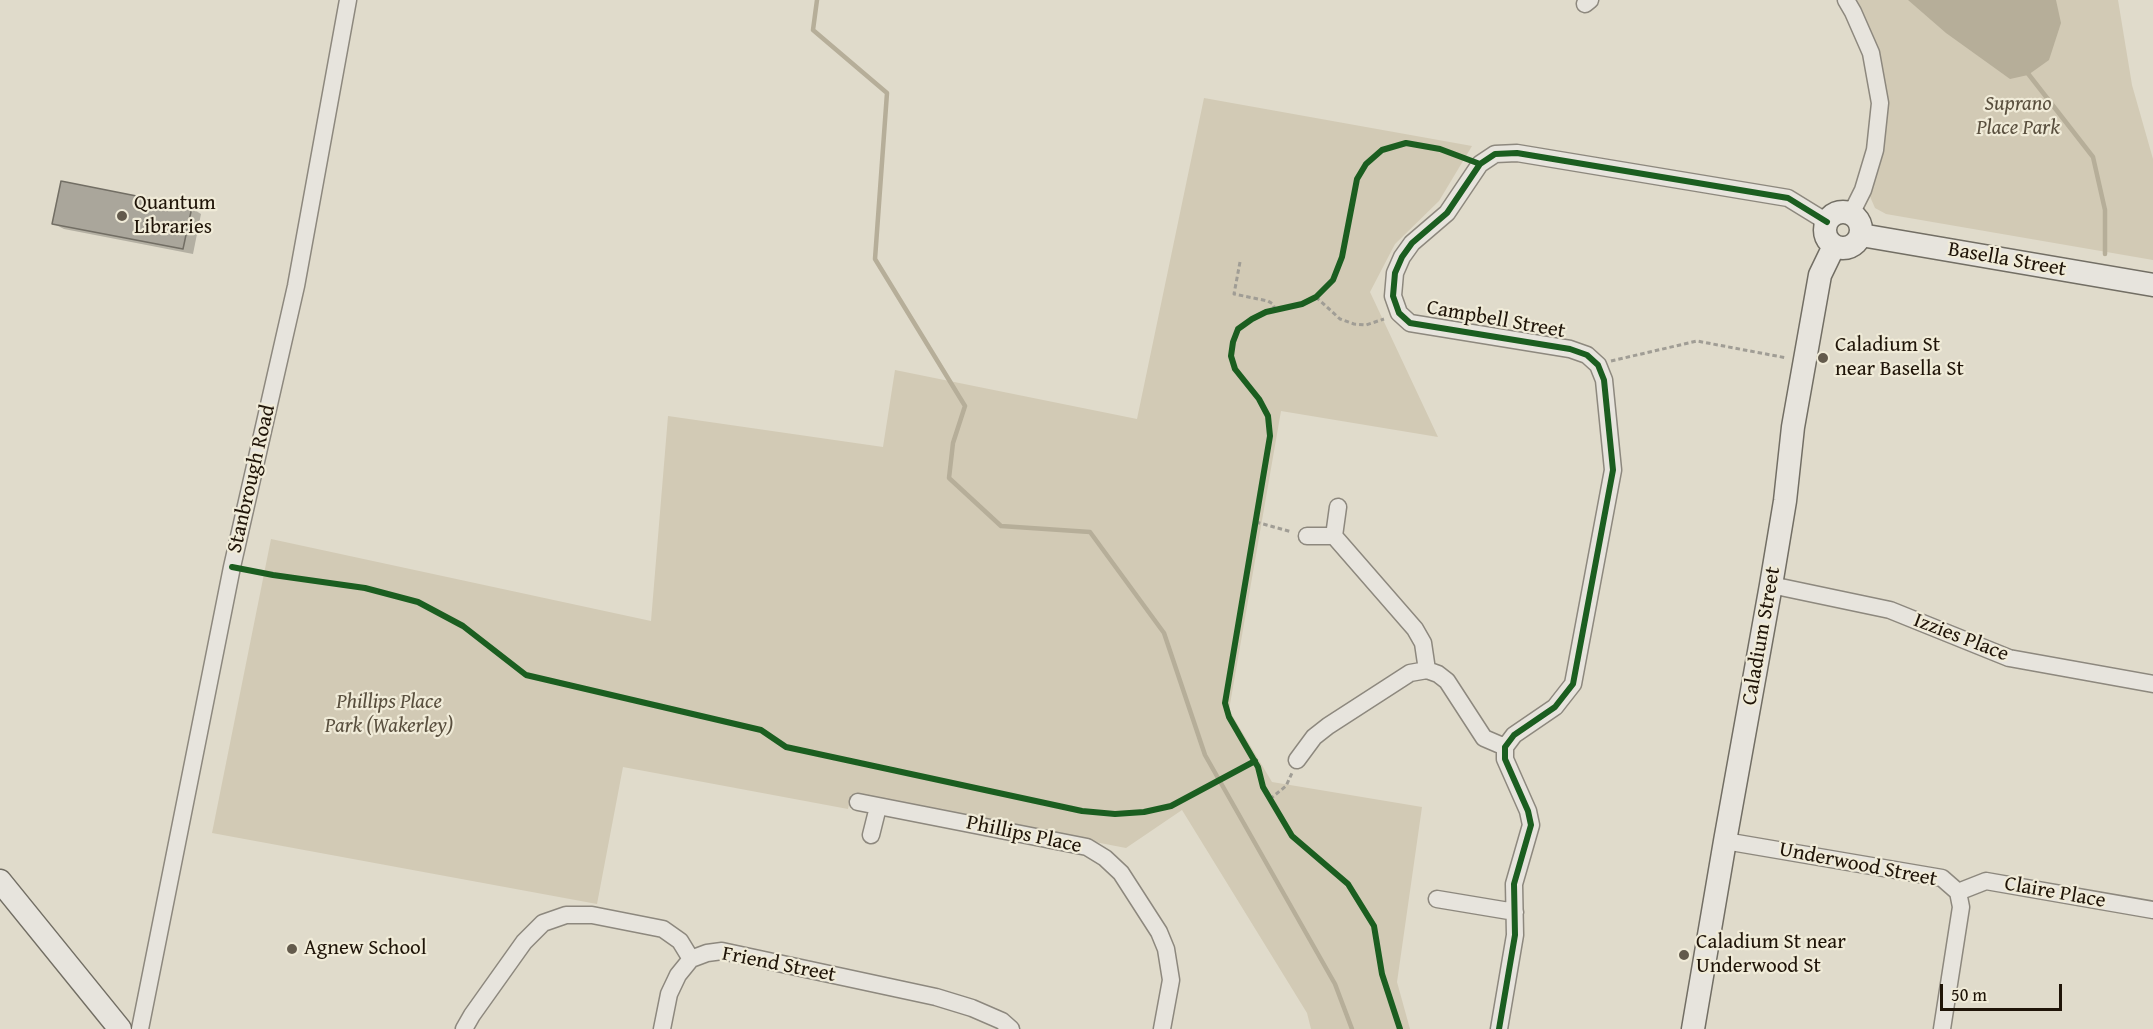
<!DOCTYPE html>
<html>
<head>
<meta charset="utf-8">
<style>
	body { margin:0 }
	#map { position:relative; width:2153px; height:1029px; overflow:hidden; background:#e0dbcb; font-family:"Gentium Book Plus",serif }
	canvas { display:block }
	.scale { position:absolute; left:1940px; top:984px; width:122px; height:27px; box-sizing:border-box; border:3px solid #1f1408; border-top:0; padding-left:8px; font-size:18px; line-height:21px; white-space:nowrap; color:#1f1408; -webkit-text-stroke:4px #f0ebd8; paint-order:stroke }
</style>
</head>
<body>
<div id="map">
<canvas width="2153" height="1029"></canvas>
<div class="scale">50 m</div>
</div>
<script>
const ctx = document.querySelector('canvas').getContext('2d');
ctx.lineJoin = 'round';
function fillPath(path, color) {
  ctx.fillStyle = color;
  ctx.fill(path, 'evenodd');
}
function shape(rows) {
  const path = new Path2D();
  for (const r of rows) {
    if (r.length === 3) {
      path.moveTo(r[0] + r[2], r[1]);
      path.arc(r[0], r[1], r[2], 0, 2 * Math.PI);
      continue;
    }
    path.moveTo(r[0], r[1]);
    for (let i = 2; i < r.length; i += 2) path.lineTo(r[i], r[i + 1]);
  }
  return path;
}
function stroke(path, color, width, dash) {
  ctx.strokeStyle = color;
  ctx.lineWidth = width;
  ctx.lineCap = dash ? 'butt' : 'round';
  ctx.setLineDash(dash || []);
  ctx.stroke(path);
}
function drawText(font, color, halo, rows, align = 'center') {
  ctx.font = font + ' "Gentium Book Plus",serif';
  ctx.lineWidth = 4.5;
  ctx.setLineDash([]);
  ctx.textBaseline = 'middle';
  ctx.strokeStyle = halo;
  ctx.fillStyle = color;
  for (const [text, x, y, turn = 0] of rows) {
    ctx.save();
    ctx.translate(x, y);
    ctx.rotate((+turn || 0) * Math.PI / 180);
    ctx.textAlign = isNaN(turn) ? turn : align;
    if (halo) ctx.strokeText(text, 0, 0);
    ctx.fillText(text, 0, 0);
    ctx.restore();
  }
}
fillPath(shape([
	[1850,0,2118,0,2132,85,2153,159,2153,260,1886,214,1875,208,1868,192,1887,103],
	[1204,98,1472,146,1439,201,1395,244,1370,292,1438,437,1281,411,1229,710,1272,782,1422,807,1397,982,1410,1029,1311,1029,1307,1013,1182,810,1126,848,851,795,848,809,623,767,597,904,212,833,271,539,651,621,668,416,883,447,895,370,1137,419]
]), '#d2cab5');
fillPath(shape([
	[1908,0,2056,0,2061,23,2049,60,2028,75,2010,79,1946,33]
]), '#b6ae99');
fillPath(shape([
	[191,208,201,214,193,254,64,229,54,224]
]), '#0003');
stroke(shape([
	[817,0,813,30,887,93,875,259,965,406,953,443,949,478,1001,526,1090,532,1164,633,1205,755,1335,984,1352,1029],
	[2026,71,2093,157,2105,210,2105,254]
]), '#b6ae99', 4.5);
const building = shape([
	[61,181,192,207,183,249,52,224,61,181]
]);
fillPath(building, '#aaa69b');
stroke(building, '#726e64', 1.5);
const street = shape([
	[1846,0,1853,12,1871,53,1880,103,1875,150,1863,190,1851,214],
	[1585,4,1590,0],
	[1307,536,1334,536,1338,507],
	[1334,536,1415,629,1423,643,1427,670,1438,674,1447,681,1484,738,1505,747],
	[1771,585,1890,610,2009,658,2153,684],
	[1297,760,1314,737,1328,726,1410,673,1427,670],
	[858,802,1087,847,1105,858,1121,873,1159,932,1166,949,1171,980,1162,1029],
	[871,835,878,807],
	[1725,841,1942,878,1958,892,1961,907,1942,1029],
	[1958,892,1986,881,2153,910],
	[1437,899,1515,912],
	[140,1029,232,567,296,286,348,0],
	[464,1029,472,1015,524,942,543,923,566,915,592,915,663,929,680,941,691,959,707,953,722,951,936,997,972,1008,1002,1021,1011,1029],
	[662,1029,669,994,678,975,691,959],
	[1499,1029,1515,935,1514,884,1531,825,1528,811,1505,759,1505,747,1514,735,1555,707,1573,684,1613,470,1604,380,1598,365,1587,355,1570,349,1410,323,1399,313,1393,296,1395,273,1402,257,1412,243,1447,213,1480,164,1495,154,1517,153,1788,198,1827,222]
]);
const secondary = shape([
	[1843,230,18],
	[1861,235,2153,285],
	[0,881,120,1029],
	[1693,1029,1725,841,1771,585,1785,501,1793,427,1820,275,1834,246]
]);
stroke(street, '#8d887e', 19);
stroke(secondary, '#726e64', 25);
stroke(shape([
	[1240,262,1234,294,1268,301,1273,304,1275,310],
	[1316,297,1340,319,1354,324,1366,325,1384,319],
	[1611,361,1697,341,1787,358],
	[1256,522,1292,532],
	[1270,799,1286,786,1292,773]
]), '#a09d95', 3, [4.5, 3]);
stroke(street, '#e7e4dd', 16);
stroke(secondary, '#e7e4dd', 22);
stroke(shape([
	[232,567,273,575,365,588,418,602,463,626,526,675,761,730,786,747,1082,811,1115,814,1144,812,1171,806,1255,761],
	[1400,1029,1382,974,1374,926,1348,884,1292,836,1263,787,1258,767,1229,717,1225,703,1270,436,1268,416,1259,399,1235,369,1231,356,1233,342,1238,329,1252,319,1266,312,1302,304,1316,297,1333,280,1342,257,1357,179,1366,164,1382,150,1406,143,1440,149,1480,164],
	[1499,1029,1515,935,1514,884,1531,825,1528,811,1505,759,1505,747,1514,735,1555,707,1573,684,1613,470,1604,380,1598,365,1587,355,1570,349,1410,323,1399,313,1393,296,1395,273,1402,257,1412,243,1447,213,1480,164,1495,154,1517,153,1788,198,1827,222]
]), '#1b5e20', 6);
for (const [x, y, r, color] of [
	[122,216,6,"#635a4c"],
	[1823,358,6,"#635a4c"],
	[292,949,6,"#635a4c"],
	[1684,955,6,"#635a4c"]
]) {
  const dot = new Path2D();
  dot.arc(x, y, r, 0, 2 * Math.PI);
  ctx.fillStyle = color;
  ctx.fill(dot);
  stroke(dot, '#f0ebd8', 2);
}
drawText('italic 21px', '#594f3e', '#f0ebd8', [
	["Suprano",2018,105],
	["Place Park",2018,129],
	["Phillips Place",389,703],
	["Park (Wakerley)",389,727]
]);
drawText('21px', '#1f1408', '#f0ebd8', [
	["Quantum",134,204],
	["Libraries",134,228],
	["Caladium St",1835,346],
	["near Basella St",1835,370],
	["Caladium St near",1696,943],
	["Underwood St",1696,967],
	["Agnew School",304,949]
], 'left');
drawText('21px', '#1f1408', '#f0ebd8', [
	["Basella Street",2007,260,10],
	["Campbell Street",1496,320,10],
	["Stanbrough Road",252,479,-77],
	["Caladium Street",1762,636,-80],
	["Izzies Place",1961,638,21],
	["Phillips Place",1024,835,12],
	["Underwood Street",1858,865,11],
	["Claire Place",2055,893,10],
	["Friend Street",779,965,11]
]);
</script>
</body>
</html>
